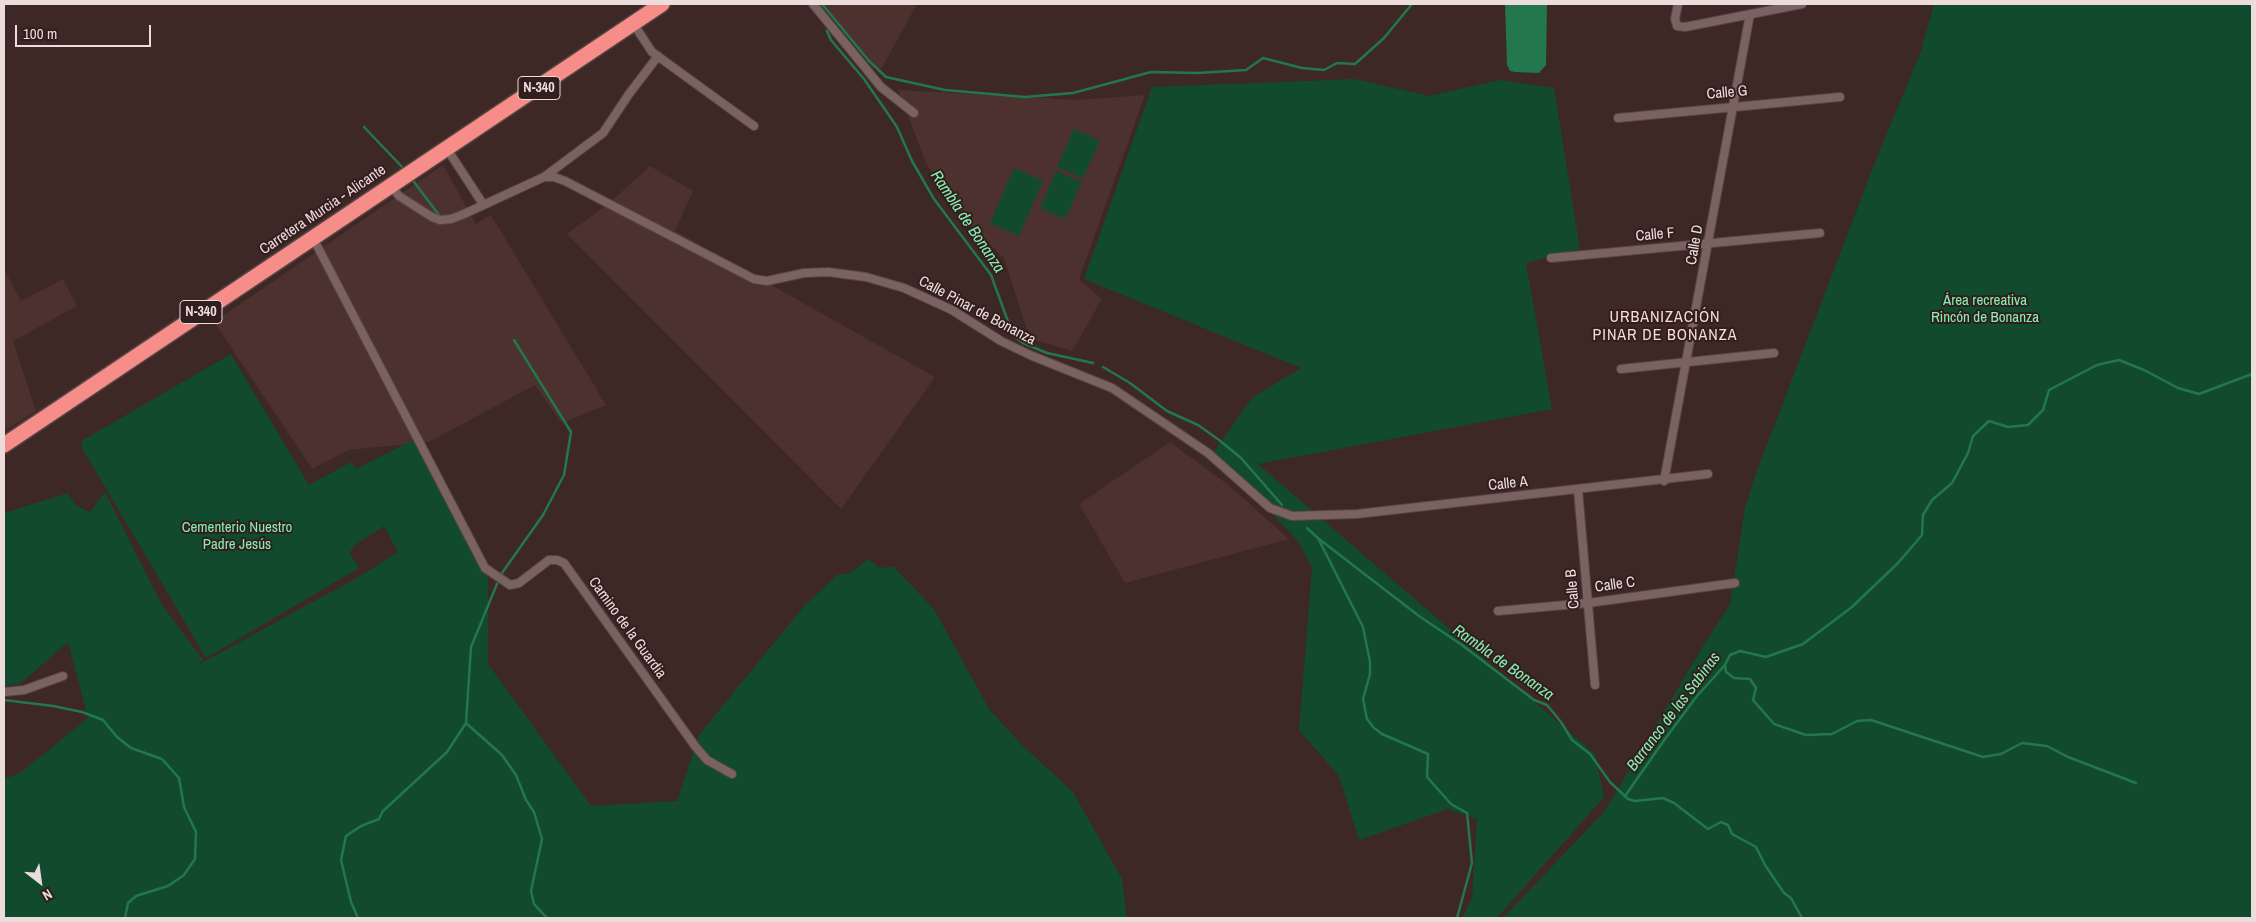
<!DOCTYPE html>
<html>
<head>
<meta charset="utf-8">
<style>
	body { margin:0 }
	#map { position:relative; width:2256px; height:922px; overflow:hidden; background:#3d2826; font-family:"Archivo Narrow",sans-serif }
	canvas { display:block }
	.frame { position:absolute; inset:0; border:5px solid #ecdddc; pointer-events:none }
	.north { position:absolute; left:15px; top:857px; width:50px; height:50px; -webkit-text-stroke:4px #321e1d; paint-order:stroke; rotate:150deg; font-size:14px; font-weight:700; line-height:20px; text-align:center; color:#ecdddc }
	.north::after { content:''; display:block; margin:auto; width:18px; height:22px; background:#ecdddc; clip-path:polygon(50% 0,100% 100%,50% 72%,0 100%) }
	.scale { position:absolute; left:15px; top:25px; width:136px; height:22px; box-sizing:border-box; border:2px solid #ecdddc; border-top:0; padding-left:6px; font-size:15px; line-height:18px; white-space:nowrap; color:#ecdddc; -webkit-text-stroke:4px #321e1d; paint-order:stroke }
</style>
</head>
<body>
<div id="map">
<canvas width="2256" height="922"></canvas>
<div class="frame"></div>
<div class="north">N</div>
<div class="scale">100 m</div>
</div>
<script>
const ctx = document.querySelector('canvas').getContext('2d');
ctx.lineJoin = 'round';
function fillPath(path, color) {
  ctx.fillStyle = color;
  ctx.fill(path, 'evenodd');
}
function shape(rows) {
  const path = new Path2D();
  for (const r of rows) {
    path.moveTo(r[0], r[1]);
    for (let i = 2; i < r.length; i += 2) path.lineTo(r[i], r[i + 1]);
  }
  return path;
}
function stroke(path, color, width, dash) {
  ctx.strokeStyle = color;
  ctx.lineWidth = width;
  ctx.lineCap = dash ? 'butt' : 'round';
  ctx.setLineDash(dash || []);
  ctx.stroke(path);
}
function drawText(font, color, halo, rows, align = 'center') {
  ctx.font = font + ' "Archivo Narrow",sans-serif';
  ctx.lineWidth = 4;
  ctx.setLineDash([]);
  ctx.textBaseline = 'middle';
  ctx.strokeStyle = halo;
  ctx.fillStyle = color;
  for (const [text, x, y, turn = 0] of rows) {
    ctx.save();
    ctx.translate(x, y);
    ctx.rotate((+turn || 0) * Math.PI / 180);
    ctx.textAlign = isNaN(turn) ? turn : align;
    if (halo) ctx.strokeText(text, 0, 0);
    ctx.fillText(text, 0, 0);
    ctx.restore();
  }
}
fillPath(shape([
	[822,4,917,4,879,73],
	[898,90,1077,100,1145,95,1079,279,1102,299,1072,351,1035,340,1026,327,1004,258,964,219,927,165],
	[443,165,476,224,491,215,606,405,565,422,560,421,535,385,429,442,348,450,312,469,214,322],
	[650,166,693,191,675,231,935,377,841,509,567,234,607,205],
	[4,269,21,301,63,279,77,306,13,341,36,411,4,431],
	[1170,442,1227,484,1289,539,1125,583,1079,504]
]), '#4c312f');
fillPath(shape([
	[1934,4,2252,4,2252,918,1503,918,1604,812,1703,646,1730,604,1745,508,1755,476,1874,165,1921,51],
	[1355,79,1429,96,1499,80,1554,88,1580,249,1526,263,1552,409,1258,464,1595,754,1604,797,1497,918,1462,918,1472,898,1477,819,1448,809,1359,840,1339,776,1299,730,1312,568,1298,541,1213,453,1252,398,1301,368,1084,279,1152,87],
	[1074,129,1100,141,1083,178,1057,167],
	[1014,168,1043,181,1019,236,990,223],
	[1056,171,1082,182,1065,219,1040,208],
	[231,354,309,485,351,462,356,469,419,437,488,574,488,664,591,806,677,801,699,735,804,606,837,575,850,573,868,559,880,568,893,566,934,609,989,709,1022,745,1073,792,1122,879,1127,918,4,918,4,779,20,773,88,718,68,642,20,684,4,686,4,513,68,493,75,505,90,512,105,492,162,605,203,660,198,665,360,576,398,552,384,526,352,547,354,549,349,552,359,568,206,658,81,446,83,440]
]), '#114a2d');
fillPath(shape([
	[1505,4,1547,4,1546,65,1539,73,1515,72,1510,71,1507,65]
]), '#23774c');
stroke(shape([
	[822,4,869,61,886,77,945,90,1025,97,1073,93,1151,72,1197,73,1246,70,1263,58,1302,68,1324,70,1337,63,1355,64,1384,38,1412,4],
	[827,31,831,40,864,79,897,127,912,161,934,199,991,275,1013,335,1023,343,1047,353,1093,363],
	[364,127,405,170],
	[411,178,439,215],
	[1103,367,1130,383,1167,411,1198,425,1219,440,1241,458,1282,505],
	[1307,528,1319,539,1419,616,1462,645,1534,700,1547,705,1561,722,1572,740,1590,754,1610,782,1628,799,1635,801,1663,798,1674,803,1708,829,1721,822,1728,825,1732,834,1756,847,1765,865,1784,893,1791,898,1802,918],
	[1319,540,1363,627,1370,662,1370,674,1363,699,1367,719,1374,728,1382,734,1428,754,1427,777,1451,804,1467,813,1472,863,1457,918],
	[502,573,543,515,564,475,571,432,514,340],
	[1725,665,1726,672,1734,678,1750,679,1756,688,1753,700,1774,724,1806,735,1832,734,1857,721,1871,720,1983,757,2001,754,2022,743,2047,746,2068,757,2136,783],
	[4,700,53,706,82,712,103,720,117,737,131,748,162,759,179,778,184,807,196,832,195,859,184,875,168,886,136,896,128,903,125,918],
	[466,723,502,755,516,775,526,800,534,812,542,839,531,891,534,904,547,918],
	[1625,796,1665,739,1697,696,1725,665,1730,655,1740,651,1766,657,1803,644,1852,607,1898,563,1922,535,1923,515,1932,500,1952,483,1968,453,1973,436,1989,421,2008,427,2028,425,2043,410,2049,390,2097,365,2119,360,2144,370,2178,388,2199,394,2252,374],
	[358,918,351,902,341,860,346,836,361,826,379,819,383,811,447,752,466,723,471,647,497,584]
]), '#23774c', 2.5);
const street = shape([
	[813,4,881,87,914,113],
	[1678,4,1675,19,1677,26,1685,27,1802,4],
	[633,23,652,52,754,126],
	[1618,118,1840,97],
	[447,149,483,204],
	[544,177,603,133,629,94,658,56],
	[391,186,399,196,432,217,440,220,451,219,464,214,544,177,554,177,565,181,754,279,767,281,804,273,828,272,866,277,904,288,952,310,1001,341,1030,355,1112,388,1208,453,1270,508,1292,516,1357,514,1708,474],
	[313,238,485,568,510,585,519,583,549,560,557,560,564,563,695,746,707,760,732,774],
	[1551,258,1820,233],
	[1621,369,1774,353],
	[1664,481,1750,14],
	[1578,490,1595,685],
	[1498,611,1588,603,1735,583],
	[4,692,24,690,63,676]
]);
const highway = shape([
	[4,445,662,4]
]);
stroke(street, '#574544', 10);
stroke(highway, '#574544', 18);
stroke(street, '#7a6260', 8);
stroke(highway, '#f68d88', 15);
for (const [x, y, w] of [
	[539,88,42],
	[201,312,42]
]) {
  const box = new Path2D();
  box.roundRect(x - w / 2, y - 11.5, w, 23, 4);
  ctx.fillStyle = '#321e1d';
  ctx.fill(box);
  stroke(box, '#ecdddc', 1);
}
drawText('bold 14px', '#ecdddc', null, [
	["N-340",539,88],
	["N-340",201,312]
]);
drawText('15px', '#ecdddc', '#321e1d', [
	["Calle G",1727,93,-5],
	["Carretera Murcia - Alicante",323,210,-34],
	["Calle F",1655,235,-5],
	["Calle D",1695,245,-80],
	["Calle Pinar de Bonanza",977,311,28],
	["Calle A",1508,484,-6],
	["Calle C",1615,585,-8],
	["Calle B",1573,589,-95],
	["Camino de la Guardia",627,628,54]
]);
drawText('15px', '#83f0b1', '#321e1d', [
	["Área recreativa",1985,301],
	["Rincón de Bonanza",1985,318],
	["Cementerio Nuestro",237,528],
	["Padre Jesús",237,545]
]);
drawText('italic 16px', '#85f1b2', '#321e1d', [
	["Rambla de Bonanza",967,222,56],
	["Rambla de Bonanza",1503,663,35],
	["Barranco de las Sabinas",1674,712,-53]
]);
ctx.letterSpacing = '1px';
drawText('16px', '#f9dcda', '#321e1d', [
	["URBANIZACIÓN",1665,318],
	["PINAR DE BONANZA",1665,336]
]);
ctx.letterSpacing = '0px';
</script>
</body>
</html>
